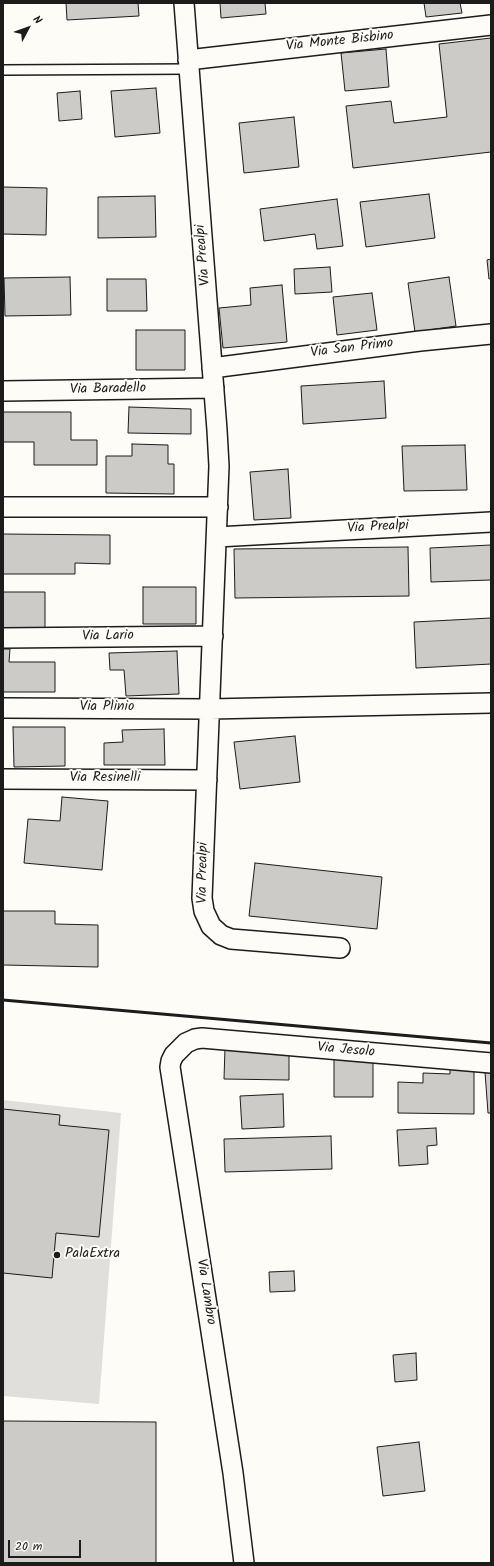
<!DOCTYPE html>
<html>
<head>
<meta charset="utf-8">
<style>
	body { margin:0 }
	#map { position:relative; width:494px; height:1566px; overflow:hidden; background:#fdfcf7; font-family:Kalam,sans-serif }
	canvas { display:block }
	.frame { position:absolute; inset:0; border:4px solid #1c1c1c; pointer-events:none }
	.north { position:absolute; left:8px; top:8px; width:40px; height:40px; -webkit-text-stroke:3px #fdfcf7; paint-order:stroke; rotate:49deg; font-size:11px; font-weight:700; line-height:16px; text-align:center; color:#1c1c1c }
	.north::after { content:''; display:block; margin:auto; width:14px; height:18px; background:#1c1c1c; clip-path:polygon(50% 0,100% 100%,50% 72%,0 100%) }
	.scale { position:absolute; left:8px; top:1540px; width:73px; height:18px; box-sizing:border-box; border:2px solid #1c1c1c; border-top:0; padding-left:5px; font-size:12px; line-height:14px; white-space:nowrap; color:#1c1c1c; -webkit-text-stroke:3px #fdfcf7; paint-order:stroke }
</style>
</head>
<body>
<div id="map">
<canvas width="494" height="1566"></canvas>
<div class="frame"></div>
<div class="north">N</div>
<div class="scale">20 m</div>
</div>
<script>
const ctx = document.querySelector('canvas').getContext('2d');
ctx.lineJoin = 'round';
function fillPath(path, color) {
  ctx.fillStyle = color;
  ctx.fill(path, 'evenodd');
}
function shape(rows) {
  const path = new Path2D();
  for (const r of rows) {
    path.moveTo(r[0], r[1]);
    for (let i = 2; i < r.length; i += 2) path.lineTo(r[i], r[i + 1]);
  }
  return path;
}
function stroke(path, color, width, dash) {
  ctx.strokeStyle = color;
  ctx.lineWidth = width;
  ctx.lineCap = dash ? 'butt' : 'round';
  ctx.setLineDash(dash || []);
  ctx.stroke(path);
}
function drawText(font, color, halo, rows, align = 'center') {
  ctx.font = font + ' Kalam,sans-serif';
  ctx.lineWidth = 4;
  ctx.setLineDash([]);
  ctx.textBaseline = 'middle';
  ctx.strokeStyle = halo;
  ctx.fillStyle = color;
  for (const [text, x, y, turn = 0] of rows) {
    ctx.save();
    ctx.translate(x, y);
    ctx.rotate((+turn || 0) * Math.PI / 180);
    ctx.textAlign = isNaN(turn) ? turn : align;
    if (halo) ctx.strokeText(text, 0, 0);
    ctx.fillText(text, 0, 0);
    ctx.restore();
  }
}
fillPath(shape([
	[3,1100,121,1113,99,1404,3,1396]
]), '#e0dfdb');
const building = shape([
	[66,3,138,3,139,16,67,20,66,3],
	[220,3,265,3,266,14,221,18,220,3],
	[424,3,460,3,462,13,426,17,424,3],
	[491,38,491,152,353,168,346,106,391,101,394,123,447,117,439,44,491,38],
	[386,49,389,87,345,91,341,53,386,49],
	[156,88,160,133,115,137,111,91,156,88],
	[80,91,82,119,59,121,57,93,80,91],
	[294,117,299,167,244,173,239,123,294,117],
	[3,187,47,188,46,235,3,234,3,187],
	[429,194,435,238,366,247,360,202,429,194],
	[155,196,156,237,98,238,98,197,155,196],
	[337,199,343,246,317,249,315,234,264,241,260,209,337,199],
	[491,259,491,278,489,279,487,260,491,259],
	[330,267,332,292,295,294,294,269,330,267],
	[70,277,71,315,5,316,4,278,70,277],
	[449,277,456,326,415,332,408,283,449,277],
	[107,279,146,279,147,311,107,311,107,279],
	[282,285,287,342,223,348,219,308,251,305,250,288,282,285],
	[372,293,377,330,337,335,333,297,372,293],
	[136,330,185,330,185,370,136,370,136,330],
	[384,381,386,418,303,424,301,386,384,381],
	[129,407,191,409,191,434,128,433,129,407],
	[3,412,71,412,71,440,97,440,97,465,34,465,34,442,3,442,3,412],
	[132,444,168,445,168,464,174,464,174,494,106,493,106,456,132,456,132,444],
	[465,445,467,490,404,491,402,446,465,445],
	[288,469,291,518,254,520,250,472,288,469],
	[3,534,110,535,110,564,75,563,75,574,3,574,3,534],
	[491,545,491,580,431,582,430,548,491,545],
	[408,547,409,596,235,598,234,549,408,547],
	[143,587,196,587,196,624,143,624,143,587],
	[3,592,45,592,45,630,3,629,3,592],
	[491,618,491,664,416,668,414,622,491,618],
	[3,649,10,649,9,662,55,662,55,692,3,692,3,649],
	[177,651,179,694,126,696,124,670,110,670,109,653,177,651],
	[13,727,65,727,65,766,14,767,13,727],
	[164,729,165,765,104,765,104,743,123,742,122,730,164,729],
	[295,736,300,782,240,789,234,742,295,736],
	[62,797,108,801,102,870,24,863,28,819,60,821,62,797],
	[255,863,382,877,377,929,249,916,255,863],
	[3,911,55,911,55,924,98,925,98,967,3,965,3,911],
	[225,1048,289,1050,289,1080,224,1079,225,1048],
	[334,1059,373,1059,373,1097,334,1097,334,1059],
	[450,1069,474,1069,474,1114,398,1113,398,1082,423,1083,423,1073,450,1074,450,1069],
	[491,1071,491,1113,488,1113,485,1072,491,1071],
	[283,1094,284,1127,242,1129,240,1096,283,1094],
	[3,1109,60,1115,59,1125,109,1130,99,1237,56,1233,52,1278,3,1273,3,1109],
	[436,1128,437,1145,427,1146,428,1164,399,1166,397,1130,436,1128],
	[331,1136,332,1169,225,1172,224,1139,331,1136],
	[294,1271,295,1291,270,1292,269,1272,294,1271],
	[416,1353,417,1380,395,1382,393,1355,416,1353],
	[3,1421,156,1422,156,1563,3,1563,3,1421],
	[419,1442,425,1491,383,1496,377,1447,419,1442]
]);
fillPath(building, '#cccbc8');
stroke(building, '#1c1c1c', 1);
const service = shape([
	[3,70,189,69]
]);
const minor = shape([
	[184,3,217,430,219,466,202,898,204,911,211,926,221,935,231,939,340,948],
	[188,60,491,25],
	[212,368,420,341,491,334],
	[3,391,214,388],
	[3,507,218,507],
	[217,537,491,522],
	[3,638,213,636],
	[3,708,210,709,491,703],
	[3,779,207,780],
	[244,1563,233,1473,170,1067,171,1061,174,1055,186,1043,195,1039,202,1038,491,1063]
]);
stroke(service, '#1c1c1c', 12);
stroke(minor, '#1c1c1c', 22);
stroke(service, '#fdfcf7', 9);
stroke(minor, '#fdfcf7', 19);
stroke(shape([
	[3,1000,491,1043]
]), '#1c1c1c', 3);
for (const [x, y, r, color] of [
	[57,1255,4,"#1c1c1c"]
]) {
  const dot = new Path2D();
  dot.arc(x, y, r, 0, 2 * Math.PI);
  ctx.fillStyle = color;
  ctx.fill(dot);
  stroke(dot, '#fdfcf7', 1.5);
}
drawText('14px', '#1c1c1c', '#fdfcf7', [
	["Via Monte Bisbino",340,42,-6],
	["Via Prealpi",204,255,-95],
	["Via San Primo",352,349,-7],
	["Via Baradello",108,390,-1],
	["Via Prealpi",378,528,-3],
	["Via Lario",108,637,-1],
	["Via Plinio",107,708],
	["Via Resinelli",105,779],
	["Via Prealpi",204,873,-89],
	["Via Jesolo",346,1051,5],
	["Via Lambro",205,1292,81]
]);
drawText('14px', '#1c1c1c', '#fdfcf7', [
	["PalaExtra",65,1255]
], 'left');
</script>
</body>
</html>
